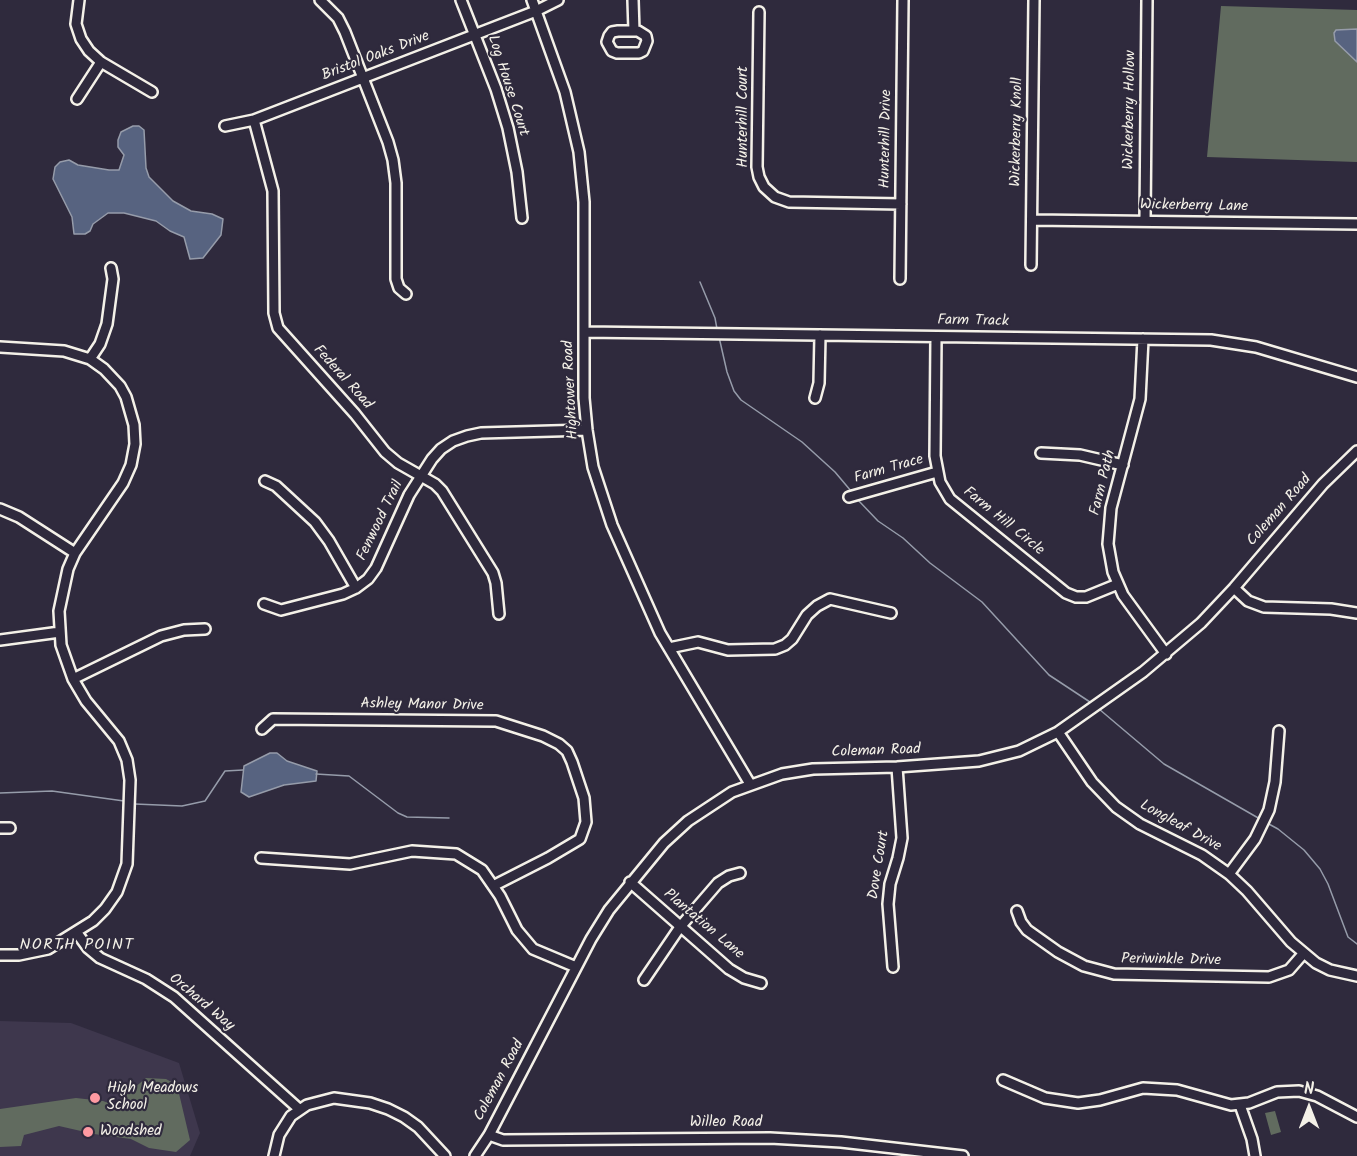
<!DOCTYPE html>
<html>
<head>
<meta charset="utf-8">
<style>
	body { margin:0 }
	#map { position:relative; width:1357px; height:1156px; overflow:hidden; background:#2f2a3d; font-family:Kalam,sans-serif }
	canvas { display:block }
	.north { position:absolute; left:1279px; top:1078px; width:60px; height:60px; -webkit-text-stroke:4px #2f2a3d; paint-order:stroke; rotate:0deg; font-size:16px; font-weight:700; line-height:24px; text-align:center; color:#f4f1e8 }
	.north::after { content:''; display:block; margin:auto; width:21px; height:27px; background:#f4f1e8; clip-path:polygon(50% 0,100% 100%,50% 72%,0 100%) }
</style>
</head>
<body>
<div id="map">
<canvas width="1357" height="1156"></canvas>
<div class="north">N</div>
</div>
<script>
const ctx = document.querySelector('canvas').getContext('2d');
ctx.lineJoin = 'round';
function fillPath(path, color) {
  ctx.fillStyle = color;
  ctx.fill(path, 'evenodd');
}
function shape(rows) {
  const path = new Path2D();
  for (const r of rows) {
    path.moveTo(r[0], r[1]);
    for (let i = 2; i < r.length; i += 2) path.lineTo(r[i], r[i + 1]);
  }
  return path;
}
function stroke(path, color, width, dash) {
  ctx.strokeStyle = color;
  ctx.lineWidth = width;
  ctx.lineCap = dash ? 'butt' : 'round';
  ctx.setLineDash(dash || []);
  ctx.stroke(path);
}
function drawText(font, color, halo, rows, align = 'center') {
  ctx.font = font + ' Kalam,sans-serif';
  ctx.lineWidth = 4.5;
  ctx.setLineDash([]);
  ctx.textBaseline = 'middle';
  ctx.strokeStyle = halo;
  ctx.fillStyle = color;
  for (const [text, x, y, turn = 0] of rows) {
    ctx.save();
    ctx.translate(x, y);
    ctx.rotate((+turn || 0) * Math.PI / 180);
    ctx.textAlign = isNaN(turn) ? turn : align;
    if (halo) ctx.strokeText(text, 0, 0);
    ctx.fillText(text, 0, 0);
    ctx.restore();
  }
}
fillPath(shape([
	[0,1021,71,1023,179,1063,200,1133,190,1156,0,1156]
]), '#3e374d');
fillPath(shape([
	[1221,6,1357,10,1357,162,1207,157],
	[146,1078,166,1079,177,1085,190,1140,176,1152,149,1148,131,1139,94,1134,59,1126,24,1135,21,1146,0,1147,0,1109,76,1098,103,1101,114,1105],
	[1275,1111,1281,1132,1271,1135,1265,1113]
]), '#616b5f');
const water = shape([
	[1357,29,1357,62,1335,41,1334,33,1336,30,1357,29],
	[133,126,139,126,144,130,146,168,149,177,173,201,191,211,212,214,223,219,221,235,203,258,190,259,184,237,170,231,156,221,124,213,108,213,93,224,90,231,85,234,74,234,72,217,53,179,55,167,60,162,69,160,78,165,109,170,119,170,124,155,118,147,118,140,121,132,133,126],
	[270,753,277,753,287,761,317,771,316,781,284,785,249,797,241,792,244,766,270,753]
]);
fillPath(water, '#576380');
stroke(water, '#969caa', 1.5);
stroke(shape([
	[700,282,715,318,717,329],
	[719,337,727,372,734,391,741,400,802,442,835,472,851,491],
	[858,500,878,521,903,538,930,563,982,602,1049,675,1093,704],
	[1099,709,1164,764,1260,819],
	[316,774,349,776,398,813,407,817,449,818],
	[0,793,52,791,124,801],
	[135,804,182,806,205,801,225,771,243,770],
	[1267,823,1278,829,1304,850,1320,869,1328,884,1348,937,1357,944]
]), '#969caa', 1.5);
const minor = shape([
	[79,0,76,24,81,39,89,51,101,62,152,92],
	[320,0,338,18,345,32,388,142,393,160,396,183,396,279,399,288,406,294],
	[461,0,496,89,508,128,517,172,522,218],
	[532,0,565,92,579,152,584,202,584,398,587,430,593,467,612,525,660,633,750,784],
	[633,0,634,31],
	[759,12,757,167,759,177,764,187,775,197,789,202,901,204],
	[618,31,638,31,646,36,647,41,643,51,639,53,617,53,612,51,607,42,609,36,612,32,618,31],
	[77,99,101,62],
	[254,120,273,191,274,313,278,328,355,414,385,452,398,463,435,484,442,491,493,573,496,583,499,614],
	[225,126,254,120,536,11,558,0],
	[1032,220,1357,224],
	[1145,221,1147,0],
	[1031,265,1034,0],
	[900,279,903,0],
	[584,332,1211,340,1256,347,1357,377],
	[936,337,935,456,940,482,950,499,1066,593,1076,597,1086,597,1118,584],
	[1143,339,1140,399,1111,508,1108,544,1113,572,1123,595,1166,654],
	[0,347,64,351,90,359,104,369,120,386,126,397,134,425,135,444,131,465,123,483,75,553,68,569,59,611,61,645,73,679,86,701,119,741,127,760,130,780,127,864,117,892,105,909,93,921,48,949,19,955,0,955],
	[90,359,100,344,107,324,113,279,111,268],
	[815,398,819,383,820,335],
	[1041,453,1080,455,1123,465],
	[265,481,276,486,315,522,329,541,356,588],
	[849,497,937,472],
	[0,509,19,517,75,553],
	[1234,588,1248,601,1264,607,1331,609,1357,613],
	[264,604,281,610,343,594,356,588,368,579,376,568,409,495,432,459,441,449,453,441,467,436,481,433,587,430],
	[0,640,60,632],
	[669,648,698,642,728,650,775,649,785,645,792,639,807,615,817,606,830,599,891,613],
	[73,679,161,636,184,630,205,629],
	[262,729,273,719,496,721,543,736,559,744,567,751,572,762,584,798,586,822,580,839,548,858,493,886],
	[1058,732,1092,782,1116,807,1140,824,1202,855,1229,874,1247,891,1291,942,1316,963,1330,970,1357,976],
	[0,828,10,828],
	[261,858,350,864,412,851,456,854,482,870,500,896,517,930,533,949,576,967],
	[1229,874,1255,839,1269,810,1275,782,1279,731],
	[630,882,729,969,744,978,761,983],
	[1017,911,1021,922,1027,930,1058,952,1084,966,1114,974,1269,977,1289,970,1303,954],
	[77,933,88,948,100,958,146,979,174,997,299,1109],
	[893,967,888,904,890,884,898,858,902,838,897,767],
	[644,980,680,927,718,883,729,876,740,873],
	[1003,1080,1045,1098,1078,1103,1100,1100,1143,1088,1177,1090,1231,1105,1249,1103,1277,1092,1299,1091,1317,1096,1357,1117],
	[1240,1105,1252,1139,1255,1156],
	[489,1135,503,1140,770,1138,841,1142,963,1156],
	[274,1156,279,1135,291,1116,307,1105,334,1098,370,1103,388,1109,404,1117,418,1127,445,1156],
	[475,1156,489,1135,591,939,609,910,664,843,688,821,732,792,782,774,813,769,897,767,979,761,1019,751,1058,732,1143,672,1201,623,1234,588,1323,484,1357,451]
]);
stroke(minor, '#f4f1e8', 14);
stroke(minor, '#2f2a3d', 9);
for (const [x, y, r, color] of [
	[95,1098,6,"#ff9aa2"],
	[88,1132,6,"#ff9aa2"]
]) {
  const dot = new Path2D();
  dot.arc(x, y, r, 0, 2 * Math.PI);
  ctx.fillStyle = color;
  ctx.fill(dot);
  stroke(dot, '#2f2a3d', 2);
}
drawText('15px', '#f4f1e8', '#2f2a3d', [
	["Bristol Oaks Drive",376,57,-21],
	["Log House Court",507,86,72],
	["Wickerberry Hollow",1131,110,-89],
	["Hunterhill Court",744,117,-90],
	["Wickerberry Knoll",1018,132,-89],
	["Hunterhill Drive",887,139,-89],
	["Wickerberry Lane",1194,207,1],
	["Farm Track",973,322,1],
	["Federal Road",342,378,48],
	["Hightower Road",572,390,-93],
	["Farm Trace",889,470,-16],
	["Farm Path",1104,483,-76],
	["Coleman Road",1280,511,-49],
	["Fenwood Trail",381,521,-64],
	["Farm Hill Circle",1003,522,39],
	["Ashley Manor Drive",422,706,1],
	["Coleman Road",876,752,-2],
	["Longleaf Drive",1180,827,29],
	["Dove Court",880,865,-81],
	["Plantation Lane",703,925,40],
	["Periwinkle Drive",1171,961,1],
	["Orchard Way",201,1003,40],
	["Coleman Road",500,1081,-62],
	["Willeo Road",726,1123]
]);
drawText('15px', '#f4f1e8', '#2f2a3d', [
	["High Meadows",107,1089],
	["School",107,1106],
	["Woodshed",100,1132]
], 'left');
ctx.letterSpacing = '1.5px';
drawText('16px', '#f4f1e8', '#2f2a3d', [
	["NORTH POINT",77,946]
]);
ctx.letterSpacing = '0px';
</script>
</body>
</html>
